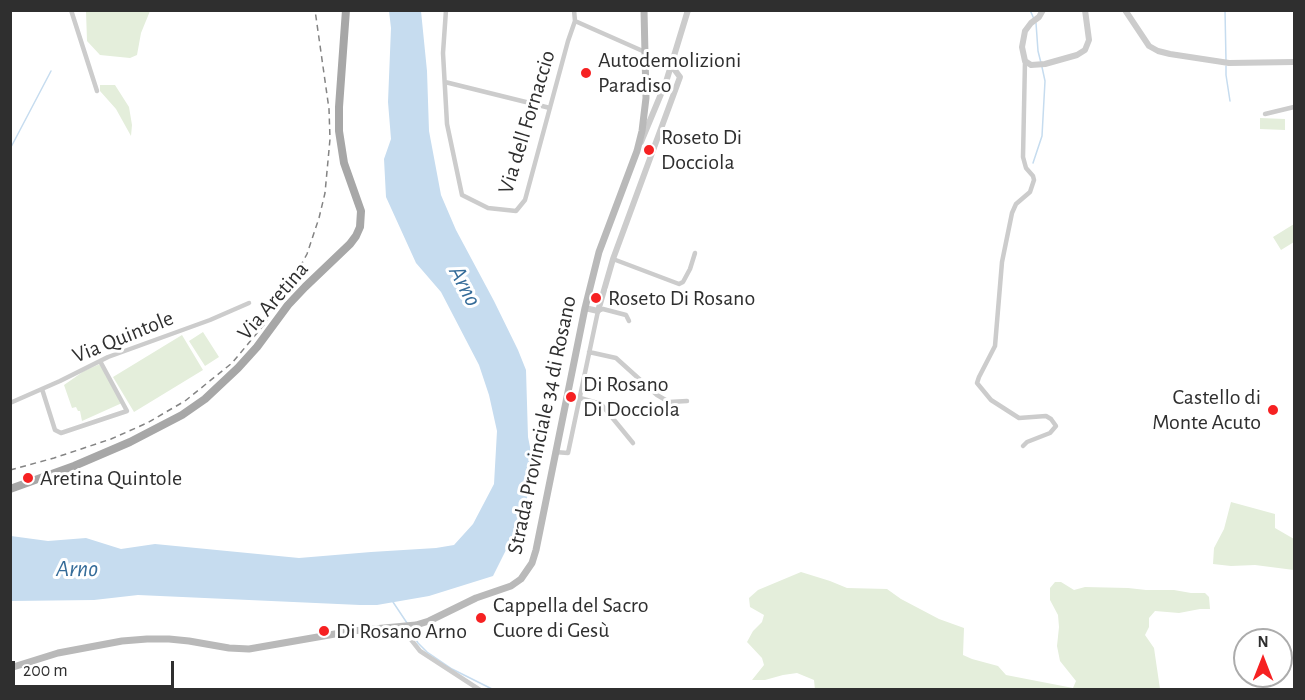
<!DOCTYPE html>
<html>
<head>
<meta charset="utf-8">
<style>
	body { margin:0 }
	#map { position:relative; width:1305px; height:700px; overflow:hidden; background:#fff; font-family:"Alegreya Sans",sans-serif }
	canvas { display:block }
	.frame { position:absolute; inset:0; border:12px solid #2f2f2f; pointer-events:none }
	.north { position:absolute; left:1233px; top:628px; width:60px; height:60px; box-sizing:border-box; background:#fff; border:2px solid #acacac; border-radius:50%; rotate:0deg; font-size:16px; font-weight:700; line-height:24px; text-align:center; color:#2f2f2f }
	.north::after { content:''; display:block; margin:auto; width:21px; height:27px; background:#f62122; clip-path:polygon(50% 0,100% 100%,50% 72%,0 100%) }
	.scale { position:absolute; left:12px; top:661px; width:162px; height:27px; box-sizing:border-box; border:3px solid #2f2f2f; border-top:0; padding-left:8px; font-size:18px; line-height:21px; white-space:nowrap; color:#2f2f2f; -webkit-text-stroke:4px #fff; paint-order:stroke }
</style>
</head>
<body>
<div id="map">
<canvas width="1305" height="700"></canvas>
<div class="frame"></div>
<div class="north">N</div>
<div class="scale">200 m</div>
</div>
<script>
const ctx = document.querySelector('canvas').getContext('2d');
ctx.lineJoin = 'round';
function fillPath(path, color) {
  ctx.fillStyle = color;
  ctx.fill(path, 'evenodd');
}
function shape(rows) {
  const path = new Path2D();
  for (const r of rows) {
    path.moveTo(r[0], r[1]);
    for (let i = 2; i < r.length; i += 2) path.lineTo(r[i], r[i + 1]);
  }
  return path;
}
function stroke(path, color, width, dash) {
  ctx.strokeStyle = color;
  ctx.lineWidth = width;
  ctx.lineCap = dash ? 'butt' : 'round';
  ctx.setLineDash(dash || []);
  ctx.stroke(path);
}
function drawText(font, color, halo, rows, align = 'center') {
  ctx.font = font + ' "Alegreya Sans",sans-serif';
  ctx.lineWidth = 6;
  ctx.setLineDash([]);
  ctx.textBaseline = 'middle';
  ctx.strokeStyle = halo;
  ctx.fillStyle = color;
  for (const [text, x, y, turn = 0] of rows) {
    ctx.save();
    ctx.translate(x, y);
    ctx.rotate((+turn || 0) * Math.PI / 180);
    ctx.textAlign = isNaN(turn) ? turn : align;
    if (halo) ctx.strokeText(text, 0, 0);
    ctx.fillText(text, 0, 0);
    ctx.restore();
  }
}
fillPath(shape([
	[86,11,150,11,141,33,137,55,130,58,100,55,87,41],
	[100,85,115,85,129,107,132,125,131,136,116,109,100,91],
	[1260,118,1285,119,1285,130,1260,129],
	[1294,224,1294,242,1281,250,1273,237],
	[203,332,219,357,205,366,189,341],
	[182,335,203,370,134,412,113,377],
	[100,364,122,403,82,421,80,411,78,411,76,407,72,408,64,385,84,371],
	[1231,502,1275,514,1275,528,1294,539,1294,570,1255,565,1231,566,1213,564,1214,548,1224,529],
	[801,572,830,581,847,588,887,589,901,599,939,619,964,628,963,655,972,659,998,666,1006,675,1073,688,1076,681,1060,661,1057,646,1059,627,1058,615,1050,600,1050,588,1055,582,1061,582,1074,590,1085,587,1128,588,1146,590,1174,590,1191,593,1205,593,1209,597,1210,609,1200,609,1179,613,1155,611,1149,618,1149,627,1145,635,1154,648,1160,689,815,690,814,680,797,673,783,675,765,680,752,680,764,665,762,658,747,642,753,631,762,622,764,615,750,607,749,598,758,590]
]), '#e4eedb');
fillPath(shape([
	[389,11,421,11,427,71,429,131,441,195,456,230,494,301,518,350,526,370,528,437,531,452,526,510,493,576,429,596,377,605,360,605,138,595,94,600,11,601,11,536,48,541,86,538,121,549,155,544,299,558,371,552,436,548,454,545,473,524,494,484,497,431,489,395,479,365,441,292,416,263,386,197,384,159,391,139,388,102,391,28]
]), '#c6dcef');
stroke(shape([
	[1030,10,1034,19],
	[1225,10,1226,61],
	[1036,23,1038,51,1041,63],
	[1226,66,1226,75,1230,101],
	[10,149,51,71],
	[1033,163,1042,136,1045,81,1042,67],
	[393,602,407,623],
	[409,628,418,643,427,652,452,669,494,690]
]), '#c6dcef', 1.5);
stroke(shape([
	[71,10,97,91],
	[446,10,443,53,447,124,462,195,488,208,516,211,525,200,568,41,575,21,574,10],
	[575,21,645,52],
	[445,82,550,108],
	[1265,114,1294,107],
	[613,259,679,284,683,282,690,269,695,253],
	[589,352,616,358,657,395,669,402,687,401],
	[42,389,55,430,61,433,127,411,100,361],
	[580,398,601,404,633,443],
	[10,403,60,381,108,357,210,320,249,303],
	[1023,446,1027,442,1050,433,1056,426,1051,419,1046,416,1019,418,991,400,977,383,979,377,995,346,1002,262,1012,213,1016,204,1030,192,1034,180,1033,176,1026,168,1023,157,1025,61],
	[555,452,568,453,598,311,603,309,626,315,629,321],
	[406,626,409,637,420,651,480,690]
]), '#ccc', 4.5);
stroke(shape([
	[1043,10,1039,17,1031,23,1025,31,1022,47,1025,61,1031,65,1045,64,1077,55,1085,50,1089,40,1085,10],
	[1125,10,1149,46,1158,51,1170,54,1229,63,1294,62],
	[641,142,666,82,688,10],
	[585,308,598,311,613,259,680,77,671,65]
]), '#ccc', 6);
stroke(shape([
	[10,668,58,653,122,641,147,639,169,639,189,641,229,648,249,649,352,631,416,625,429,621,476,598,511,586,521,579,532,563,536,550,585,308,599,252,637,151,642,131,646,98,644,10]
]), '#b9b9b9', 7);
stroke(shape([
	[10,489,74,466,130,442,182,415,205,399,238,368,257,347,288,305,305,287,350,244,356,236,360,227,361,211,344,163,339,131,339,107,346,10]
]), '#a7a7a7', 8);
stroke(shape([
	[10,470,54,458,111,439,147,423,185,401,232,363,263,326,289,287,307,254,319,218,325,193,330,139,329,109,315,10]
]), '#848484', 1.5, [6, 4.5]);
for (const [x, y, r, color] of [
	[586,73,6,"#f62122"],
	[649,150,6,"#f62122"],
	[596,298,6,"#f62122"],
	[571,397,6,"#f62122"],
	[1273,410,6,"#f62122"],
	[28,478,6,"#f62122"],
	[481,618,6,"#f62122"],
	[324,631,6,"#f62122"]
]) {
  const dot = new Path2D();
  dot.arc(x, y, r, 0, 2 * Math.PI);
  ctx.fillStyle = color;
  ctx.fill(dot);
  stroke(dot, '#fff', 2);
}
drawText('22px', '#2f2f2f', '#fff', [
	["Autodemolizioni",598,60],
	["Paradiso",598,85],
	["Roseto Di",661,137],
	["Docciola",661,162],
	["Roseto Di Rosano",608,298],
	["Di Rosano",583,384],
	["Di Docciola",583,409],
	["Castello di",1261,397,"right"],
	["Monte Acuto",1261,422,"right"],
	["Aretina Quintole",40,478],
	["Cappella del Sacro",493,605],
	["Cuore di Gesù",493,630],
	["Di Rosano Arno",336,631]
], 'left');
drawText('22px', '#2f2f2f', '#fff', [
	["Via dell Fornaccio",527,122,-73],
	["Via Aretina",273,301,-49],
	["Via Quintole",123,337,-22],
	["Strada Provinciale 34 di Rosano",542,425,-78]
]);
drawText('italic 24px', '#356c99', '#fff', [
	["Arno",465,286,62],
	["Arno",77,569]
]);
</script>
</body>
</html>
